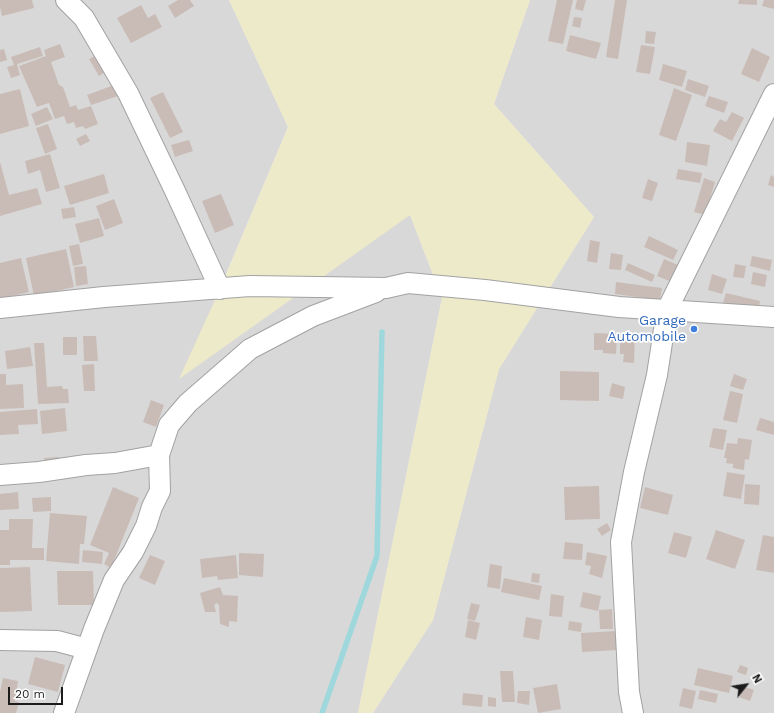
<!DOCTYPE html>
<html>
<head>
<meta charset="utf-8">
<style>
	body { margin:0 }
	#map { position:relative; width:774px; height:713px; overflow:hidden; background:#ede7e0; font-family:"Work Sans",sans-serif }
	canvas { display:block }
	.north { position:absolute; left:726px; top:665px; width:40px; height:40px; -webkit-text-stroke:3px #fff; paint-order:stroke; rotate:60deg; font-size:11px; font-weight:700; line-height:16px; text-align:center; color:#1b1b1b }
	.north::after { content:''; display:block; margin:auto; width:14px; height:18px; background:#1b1b1b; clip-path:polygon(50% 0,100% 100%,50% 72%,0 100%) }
	.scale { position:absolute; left:8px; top:687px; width:55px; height:18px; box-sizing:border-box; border:2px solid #1b1b1b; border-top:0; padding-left:5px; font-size:12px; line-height:14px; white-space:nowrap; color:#1b1b1b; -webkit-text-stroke:3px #fff; paint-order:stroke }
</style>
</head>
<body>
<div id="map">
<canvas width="774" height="713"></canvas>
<div class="north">N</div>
<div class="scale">20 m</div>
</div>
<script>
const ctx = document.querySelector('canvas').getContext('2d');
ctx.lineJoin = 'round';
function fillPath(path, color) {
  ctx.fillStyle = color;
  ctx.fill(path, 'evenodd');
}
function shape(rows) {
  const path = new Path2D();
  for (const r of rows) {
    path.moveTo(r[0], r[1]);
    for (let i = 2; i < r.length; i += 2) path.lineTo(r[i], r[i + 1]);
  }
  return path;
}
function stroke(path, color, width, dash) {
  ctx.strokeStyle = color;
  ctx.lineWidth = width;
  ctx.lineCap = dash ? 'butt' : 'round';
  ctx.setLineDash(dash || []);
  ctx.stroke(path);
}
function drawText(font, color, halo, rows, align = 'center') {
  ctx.font = font + ' "Work Sans",sans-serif';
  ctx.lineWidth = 3.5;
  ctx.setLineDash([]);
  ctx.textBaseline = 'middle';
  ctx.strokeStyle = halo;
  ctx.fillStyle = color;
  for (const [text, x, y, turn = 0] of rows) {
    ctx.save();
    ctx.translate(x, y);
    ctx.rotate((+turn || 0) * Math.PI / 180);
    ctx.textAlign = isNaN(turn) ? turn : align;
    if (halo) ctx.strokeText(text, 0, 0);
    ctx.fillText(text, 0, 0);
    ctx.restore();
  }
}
fillPath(shape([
	[0,0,229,0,288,127,220,288,410,215,442,298,358,713,0,713],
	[530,0,774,0,774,713,373,713,433,620,499,369,594,217,494,104]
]), '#d9d8d8');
fillPath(shape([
	[229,0,530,0,494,104,594,217,499,369,433,620,373,713,358,713,442,298,410,215,179,379,220,289,288,127]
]), '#edeaca');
stroke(shape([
	[322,713,377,556,382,332]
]), '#9ed8dc', 5.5);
fillPath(shape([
	[0,0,32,0,34,8,2,16,0,7],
	[178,0,190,0,194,6,175,18,168,6],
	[557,0,573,0,563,44,548,41],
	[577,0,586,0,583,11,575,9],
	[615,0,627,0,618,59,606,57],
	[739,0,757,0,757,5,738,4],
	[764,0,774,0,774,9,762,6],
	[141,5,148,18,155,14,162,27,131,43,117,18],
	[574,17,582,18,580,28,572,26],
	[646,31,656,32,654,44,645,43],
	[570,35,601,43,596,59,566,51],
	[60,44,65,57,51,62,59,85,63,87,70,107,76,105,78,110,91,106,98,124,85,129,83,126,76,128,74,122,67,124,64,116,55,119,49,103,37,107,19,66,46,56,44,50],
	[641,45,655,47,650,74,636,72],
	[40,47,43,56,17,64,20,75,11,78,7,67,14,65,11,57],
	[752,48,770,57,759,82,741,74],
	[4,49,7,60,0,62,0,50],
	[100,53,110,69,99,76,89,59],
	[663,64,687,71,682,87,659,80],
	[688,79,709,86,705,97,685,90],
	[114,85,118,96,91,105,87,95],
	[674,88,692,95,676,141,659,135],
	[20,89,29,126,0,134,0,94],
	[163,92,183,132,170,138,150,98],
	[709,96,728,102,724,113,705,106],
	[47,107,53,119,36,126,31,114],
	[732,112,744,118,732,141,713,131,720,119,726,122],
	[48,124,57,149,45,154,36,128],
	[86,134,90,141,80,146,76,139],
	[189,140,193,151,175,157,171,145],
	[687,142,710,145,707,166,685,162],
	[50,154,60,188,46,192,40,170,28,174,25,161],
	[0,162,9,195,37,188,42,204,0,216],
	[678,169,702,173,700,183,676,179],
	[104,174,109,193,70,205,64,186],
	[771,175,774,177,774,187,768,185],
	[704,178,715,182,705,215,694,212],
	[648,179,658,183,652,201,642,198],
	[221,194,234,225,215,233,202,201],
	[114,199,123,223,105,230,96,206],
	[74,207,76,217,63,219,61,209],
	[99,218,104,236,80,243,75,224],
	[649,236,678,250,673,260,644,247],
	[590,240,600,242,597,263,587,261],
	[79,244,83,264,73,266,69,246],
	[66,249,74,287,34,296,26,258],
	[611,253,623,255,621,270,609,269],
	[752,256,772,260,770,271,750,266],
	[21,258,29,292,0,299,0,263],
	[664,259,678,265,672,282,657,276],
	[628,263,655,275,652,282,625,270],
	[735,264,746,266,744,278,733,277],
	[86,266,88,284,76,286,74,267],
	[753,272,767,275,765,287,751,284],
	[712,274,727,279,722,294,708,290],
	[616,282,662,288,660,300,615,294],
	[726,293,760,301,758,312,723,303],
	[594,333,617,334,616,354,603,353,603,350,594,350],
	[620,334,635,334,634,363,623,362,624,354,620,354],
	[83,336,96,336,98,361,84,361],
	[63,337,77,337,77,355,63,355],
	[34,343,44,343,47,387,62,386,63,389,68,389,69,403,38,404],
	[30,347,33,366,7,369,5,351],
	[94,364,95,391,84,391,82,365],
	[560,371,599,372,599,401,560,400],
	[0,374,6,374,6,385,23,384,24,408,0,409],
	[734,374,747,379,743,390,730,386],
	[612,383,625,387,623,399,609,396],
	[730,391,743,394,737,423,723,420],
	[151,400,164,405,156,427,143,422],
	[65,408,67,431,42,434,40,411],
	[37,409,38,424,18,425,19,434,0,435,0,412],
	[760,418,774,422,774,435,756,430],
	[713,428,727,430,723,450,709,447],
	[738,438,752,440,749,460,745,459,744,470,733,468,733,464,726,463,727,458,724,458,727,443,737,444],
	[59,457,60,467,45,468,44,458],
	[727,472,745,475,741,499,723,496],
	[745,484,760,485,759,505,744,504],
	[599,486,600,519,565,520,564,487],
	[113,487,139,498,111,568,104,564,109,553,90,545],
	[645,487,673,495,668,515,640,508],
	[18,492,19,509,0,510,0,494],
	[51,497,51,511,33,512,32,498],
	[50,513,87,516,84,544,80,544,79,564,46,561],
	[9,519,33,519,32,548,44,548,44,560,10,560,10,565,0,565,0,530,9,530],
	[607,523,611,530,602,536,597,529],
	[716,530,745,540,735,569,706,559],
	[674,532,692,537,686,558,668,553],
	[763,535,774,537,774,573,756,570],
	[565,542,583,544,582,560,563,559],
	[83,550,103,552,102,564,82,562],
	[587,552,607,556,602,578,589,574,591,566,585,565],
	[239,553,264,554,263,577,239,575],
	[150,555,165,561,155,585,139,578],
	[236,555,238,578,218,580,217,576,202,578,200,559],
	[490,564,502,566,500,589,487,587],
	[30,567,32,611,0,612,0,568],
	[57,571,93,571,94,605,58,605],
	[532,573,540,574,539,583,531,582],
	[504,578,542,586,539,600,501,592],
	[220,587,223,595,238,596,237,622,229,621,229,627,220,624,219,605,217,603,214,605,216,612,205,612,200,593],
	[583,592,601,596,598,611,580,607],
	[551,594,564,596,562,617,549,616],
	[471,603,480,605,475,621,467,619],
	[612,609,613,629,600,629,599,610],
	[526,617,542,620,539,640,523,637],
	[468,620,480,623,476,640,465,637],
	[569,621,582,623,581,632,568,630],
	[616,631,617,650,582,652,581,633],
	[35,657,65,665,58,692,28,684],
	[740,665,748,668,746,675,737,672],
	[698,668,733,676,729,693,694,685],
	[500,671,513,671,515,702,502,702],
	[3,678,18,681,15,701,19,702,16,713,0,713,0,692],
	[557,684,561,709,538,713,533,688],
	[743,686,754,690,750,701,739,697],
	[683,688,696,691,692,709,679,706],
	[700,690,718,694,716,703,698,699],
	[518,691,530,691,529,705,517,703],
	[463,693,483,695,482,707,462,705],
	[488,697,496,698,496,707,488,706]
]), '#c9bcb6');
const street = shape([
	[66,0,84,18,128,93,175,191,220,289],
	[0,308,104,297,250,286,386,288,408,283,485,290,619,307,774,317],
	[0,475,39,472,86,465,115,463,159,455,169,425,188,403,250,349,313,316,376,292],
	[0,640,57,641,87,649],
	[64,713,94,629,114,580,133,552,146,526,152,507,160,491,159,455],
	[633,713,629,692,621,542,634,472,657,375,667,310,774,94]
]);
stroke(street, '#a2a2a2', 22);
stroke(street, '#fff', 20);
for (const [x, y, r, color] of [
	[694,329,4,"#3f7fe0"]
]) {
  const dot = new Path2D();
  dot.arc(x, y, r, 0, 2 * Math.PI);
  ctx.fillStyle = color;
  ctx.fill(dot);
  stroke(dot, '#fff', 1.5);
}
drawText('14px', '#366cbe', '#fff', [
	["Garage",686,321],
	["Automobile",686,337]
], 'right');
</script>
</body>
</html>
